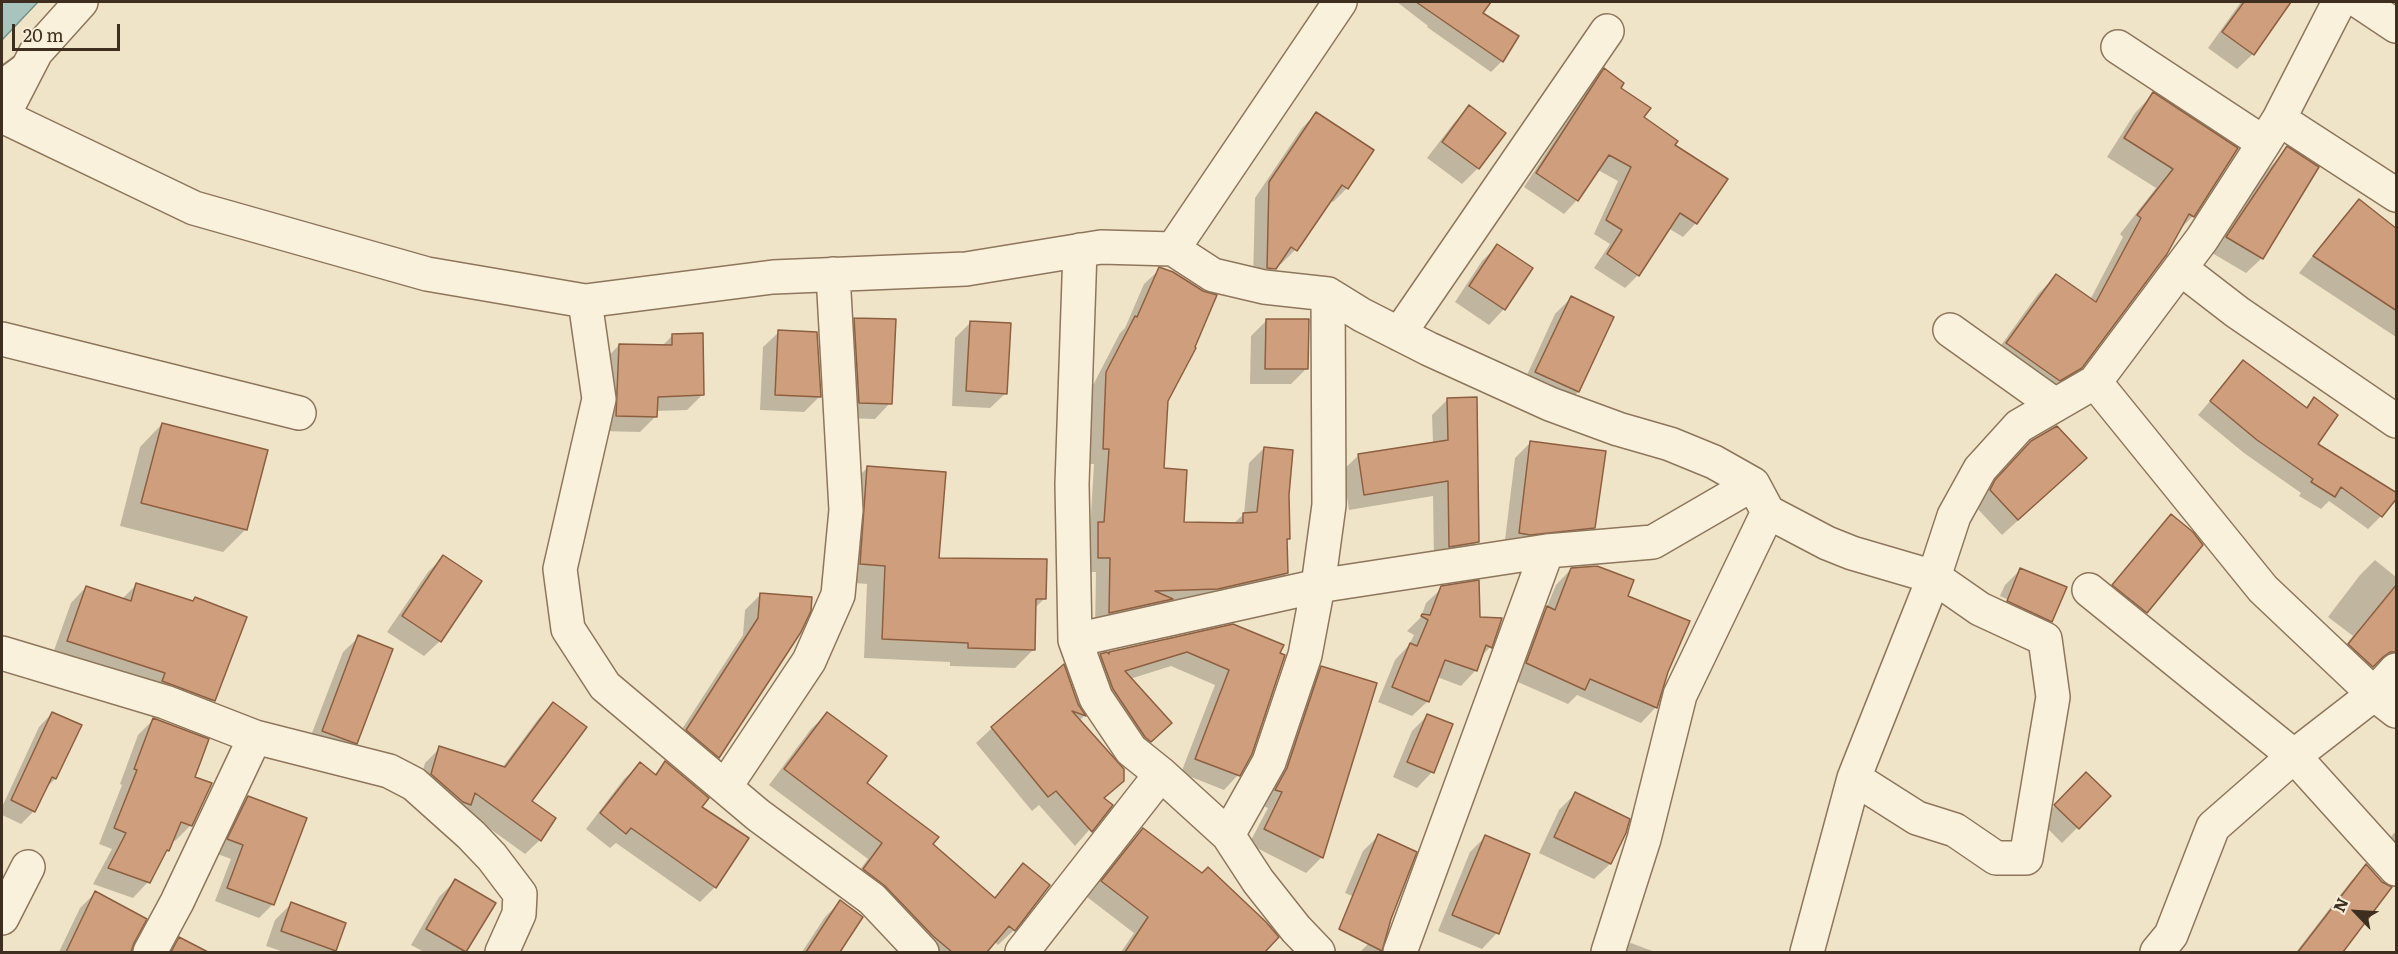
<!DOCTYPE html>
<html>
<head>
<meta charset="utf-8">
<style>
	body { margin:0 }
	#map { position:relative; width:2398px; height:954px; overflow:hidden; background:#f0e4c8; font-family:Literata,serif }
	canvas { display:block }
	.frame { position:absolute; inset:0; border:3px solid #3d2e20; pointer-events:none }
	.north { position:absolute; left:2326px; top:882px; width:60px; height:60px; -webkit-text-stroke:4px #f7eed8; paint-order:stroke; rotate:295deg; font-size:16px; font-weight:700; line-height:24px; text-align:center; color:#3d2e20 }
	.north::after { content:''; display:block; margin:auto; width:21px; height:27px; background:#3d2e20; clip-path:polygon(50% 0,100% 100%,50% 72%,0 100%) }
	.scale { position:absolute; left:12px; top:24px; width:108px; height:27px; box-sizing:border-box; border:3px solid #3d2e20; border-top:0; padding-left:8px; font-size:18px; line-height:21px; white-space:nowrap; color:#3d2e20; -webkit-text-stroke:4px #f7eed8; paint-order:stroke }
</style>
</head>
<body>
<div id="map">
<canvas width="2398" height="954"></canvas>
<div class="frame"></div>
<div class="north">N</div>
<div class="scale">20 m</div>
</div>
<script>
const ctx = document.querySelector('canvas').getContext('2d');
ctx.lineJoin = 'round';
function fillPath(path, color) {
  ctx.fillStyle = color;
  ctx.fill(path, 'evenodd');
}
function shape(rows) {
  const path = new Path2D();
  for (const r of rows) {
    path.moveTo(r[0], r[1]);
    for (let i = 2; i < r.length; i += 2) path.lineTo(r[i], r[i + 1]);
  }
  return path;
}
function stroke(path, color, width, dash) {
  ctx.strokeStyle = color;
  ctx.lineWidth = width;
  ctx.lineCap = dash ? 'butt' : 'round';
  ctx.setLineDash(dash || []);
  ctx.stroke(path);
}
const water = shape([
	[2,2,38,2,2,40,2,2]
]);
fillPath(water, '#a9c4bc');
stroke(water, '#6f938a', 1.5);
fillPath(shape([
	[1397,2,1484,2,1488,4,1481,14,1502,61,1491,72,1427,27,1428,26],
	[2241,2,2289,2,2253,54,2237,69,2208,48],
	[1604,70,1642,117,1673,145,1696,223,1683,237,1668,228,1638,275,1625,288,1594,268,1610,244,1594,234,1618,181,1598,170,1577,200,1564,214,1524,187,1591,84],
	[2153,94,2231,156,2193,216,2178,231,2081,367,2062,386,2040,398,1989,362,2038,294,2056,276,2090,300,2123,237,2120,234,2156,188,2107,157,2135,113],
	[1469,107,1504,133,1478,168,1462,184,1427,158,1454,123],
	[1316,114,1347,188,1333,202,1330,201,1295,250,1281,264,1279,262,1260,283,1253,283,1255,198,1302,128],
	[2287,148,2262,258,2246,273,2212,253,2258,181],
	[2359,201,2396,231,2396,337,2299,273,2344,216],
	[1497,246,1504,309,1489,325,1455,302,1482,261],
	[1160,269,1166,401,1163,470,1182,524,1233,524,1244,514,1249,463,1264,448,1287,495,1287,573,1271,588,1095,627,1096,572,1083,572,1084,538,1090,532,1094,464,1089,464,1091,389,1120,333,1125,328,1144,284],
	[1571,298,1612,318,1578,392,1562,407,1521,388,1555,314],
	[855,320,890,403,875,419,844,418,839,335],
	[1267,320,1307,368,1291,384,1250,384,1251,336],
	[971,322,1006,393,990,408,952,406,955,338],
	[779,332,819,397,804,412,760,410,763,347],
	[673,335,702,395,687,410,656,411,656,416,640,432,601,431,604,361,619,345,662,346],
	[2244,362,2305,408,2314,399,2316,444,2381,516,2368,529,2329,501,2321,509,2299,496,2301,493,2244,453,2198,415],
	[1448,399,1477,542,1462,557,1434,562,1433,496,1349,510,1343,470,1359,455,1433,444,1432,415],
	[162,424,266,451,245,530,223,552,120,526,140,447],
	[1531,442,1594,527,1578,543,1504,548,1515,458],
	[2016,458,2069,474,2002,535,1975,506,1980,497],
	[867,468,938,559,1044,599,1035,608,1034,649,1015,668,950,666,950,662,864,658,867,584,841,582,848,487],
	[2171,516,2146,612,2131,627,2098,601],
	[443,557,440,641,424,656,387,632,428,572],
	[2375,560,2396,577,2396,675,2385,666,2375,666,2357,681,2334,660,2353,636,2328,617,2360,575],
	[1571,569,1626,597,1667,672,1656,707,1641,723,1577,695,1568,704,1511,679,1531,624,1546,609,1556,585],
	[2020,570,2051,621,2035,636,1992,616,1999,599,2046,620,2046,617,2000,596,1999,598,2005,585],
	[137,584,192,602,195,598,213,700,198,716,52,656,71,603,86,587,122,599],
	[1442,588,1478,619,1490,647,1481,657,1476,670,1461,686,1437,677,1428,701,1412,716,1378,702,1395,660,1409,645,1414,635,1407,631,1421,617,1426,603],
	[760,595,809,611,718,757,703,772,671,746,743,635,745,610],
	[1233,626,1238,775,1224,790,1181,773,1215,685,1171,666,1130,679,1155,738,1135,755,1086,669,1101,655],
	[359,637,356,743,341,758,307,746,343,652],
	[1322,667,1376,684,1321,858,1306,873,1249,844,1268,808,1261,805,1306,683],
	[553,704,530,801,540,840,525,854,464,810,417,789,425,763,440,748,502,768,539,718],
	[1077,705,1084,716,1079,721,1123,780,1103,799,1111,805,1075,846,1039,805,1032,811,976,743,992,728],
	[52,713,55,779,44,790,34,811,21,824,2,815,2,807,39,727],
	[827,714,865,783,993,899,1023,865,1014,930,998,945,994,941,985,952,920,952,848,885,868,859,769,785,811,729],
	[1428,715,1432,772,1417,788,1393,777,1412,731],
	[153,720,193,778,191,825,175,841,172,839,148,882,133,898,93,884,112,849,99,844,122,785,120,784,138,735],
	[665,763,700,807,715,887,700,902,616,843,610,848,586,829,624,779,640,764,654,775],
	[2086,774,2109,796,2062,843,2040,821],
	[1575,794,1625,832,1610,864,1594,879,1539,853,1559,810],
	[248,798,273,904,259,918,215,901,231,859,215,853,234,812],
	[1143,830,1277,937,1263,952,1121,952,1134,933,1087,897,1128,845],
	[2396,831,2396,876,2377,852],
	[1378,836,1384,909,1345,893,1363,851],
	[1485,837,1510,905,1497,933,1482,949,1438,931,1470,852],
	[2366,866,2351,939,2337,952,2296,952,2351,881],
	[455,881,494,904,464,952,424,952,411,945,439,897],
	[95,893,132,943,130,952,59,952,80,908],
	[840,902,861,917,838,952,802,952,825,917],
	[291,904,334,950,332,952,284,952,266,946,275,920],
	[1375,937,1383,940,1381,952,1360,952],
	[180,939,187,943,182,952,166,952],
	[1631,943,1655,952,1622,952]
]), '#0003');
const building = shape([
	[1416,2,1491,2,1483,13,1519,36,1503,62,1416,2],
	[2244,2,2291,2,2254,55,2222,32,2244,2],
	[1604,68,1624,83,1621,88,1651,108,1644,117,1678,141,1675,145,1728,179,1697,224,1680,213,1639,276,1607,254,1622,230,1606,220,1631,167,1609,155,1578,201,1536,173,1604,68],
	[2153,92,2238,148,2194,217,2189,214,2167,254,2082,368,2060,381,2006,343,2056,274,2096,302,2141,218,2137,215,2173,169,2124,138,2153,92],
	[1469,105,1506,133,1479,169,1442,142,1469,105],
	[1316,112,1374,150,1348,189,1342,185,1297,251,1291,247,1276,269,1267,268,1269,182,1316,112],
	[2287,146,2319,167,2263,259,2226,237,2287,146],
	[2359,199,2397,229,2397,311,2313,256,2359,199],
	[1497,244,1533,268,1505,310,1469,286,1497,244],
	[1159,267,1173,272,1203,291,1217,295,1195,347,1196,348,1168,401,1164,468,1187,470,1184,522,1243,523,1243,513,1257,512,1264,447,1293,450,1289,495,1290,539,1287,539,1288,573,1218,589,1155,591,1173,599,1109,613,1110,558,1098,558,1098,522,1104,522,1109,449,1103,449,1106,372,1135,316,1137,317,1159,267],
	[1571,296,1614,317,1579,392,1535,372,1571,296],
	[854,318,896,319,892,404,859,403,854,318],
	[1266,319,1309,319,1308,369,1265,369,1266,319],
	[970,321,1011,323,1007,394,966,391,970,321],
	[778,330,817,332,821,397,775,395,778,330],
	[703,333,704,395,658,397,657,417,616,416,619,344,672,345,672,334,703,333],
	[2243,360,2307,408,2314,397,2338,415,2318,444,2397,493,2397,498,2382,517,2341,487,2335,497,2311,482,2313,479,2257,440,2210,401,2243,360],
	[1477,397,1479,542,1449,547,1448,481,1364,495,1358,454,1448,440,1447,398,1477,397],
	[162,423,268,450,247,530,141,503,162,423],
	[2057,426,2087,458,2018,520,1990,490,1995,480,2031,441,2057,426],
	[1530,441,1606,451,1595,528,1530,535,1519,533,1530,441],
	[867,466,946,472,939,558,1047,559,1046,599,1036,599,1035,650,968,648,968,643,882,639,885,566,860,564,867,466],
	[2171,514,2193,532,2203,545,2147,613,2112,585,2171,514],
	[443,555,482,581,441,642,402,616,443,555],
	[1597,566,1634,580,1628,596,1690,621,1668,672,1657,708,1590,679,1585,690,1526,663,1547,606,1555,610,1571,568,1597,566],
	[2020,568,2067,587,2052,622,2007,601,2020,568],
	[1479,580,1480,617,1502,618,1492,648,1486,645,1477,671,1445,660,1429,702,1392,687,1410,643,1417,646,1428,620,1421,616,1422,614,1430,615,1441,586,1479,580],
	[136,583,193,601,195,597,247,617,215,701,162,681,165,673,67,641,86,586,131,601,136,583],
	[2397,584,2397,652,2390,652,2383,657,2373,667,2348,644,2397,584],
	[760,593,812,597,811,611,801,632,719,758,686,730,758,618,760,593],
	[1233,624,1284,645,1280,653,1285,655,1252,754,1240,776,1195,759,1229,670,1187,652,1125,671,1172,723,1151,742,1145,737,1113,689,1100,654,1107,652,1109,654,1109,652,1233,624],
	[358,635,393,649,357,744,322,731,358,635],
	[1064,664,1078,704,1086,716,1072,711,1124,769,1124,781,1104,798,1113,805,1092,832,1056,791,1048,797,991,727,1064,664],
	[1321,666,1377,683,1323,858,1264,829,1282,792,1275,790,1287,768,1321,666],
	[553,702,587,727,532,801,556,818,541,841,475,793,471,805,463,802,431,774,439,746,505,767,553,702],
	[52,712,82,725,56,779,52,777,35,812,11,800,52,712],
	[827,712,887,756,867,783,939,837,933,844,995,898,1023,863,1050,885,1015,931,1009,926,987,952,952,952,933,936,885,886,863,869,882,843,784,769,827,712],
	[1427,714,1453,724,1434,773,1407,762,1427,714],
	[153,718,209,739,195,777,212,783,192,826,181,822,169,851,167,850,150,883,108,868,126,833,114,828,137,770,134,769,153,718],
	[665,761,709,798,702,807,749,838,716,888,631,828,626,834,600,813,640,762,656,775,665,761],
	[2086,772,2111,796,2079,829,2054,805,2086,772],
	[1575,792,1630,819,1626,833,1611,864,1554,837,1575,792],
	[248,796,307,818,274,905,227,888,243,845,227,839,248,796],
	[1143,828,1202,873,1208,867,1266,922,1279,937,1265,952,1125,952,1148,917,1101,881,1143,828],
	[1378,834,1417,852,1391,919,1382,951,1339,929,1378,834],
	[1485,835,1530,854,1499,934,1452,915,1485,835],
	[2366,864,2382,882,2392,887,2343,952,2298,952,2366,864],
	[455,879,496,903,466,952,426,929,455,879],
	[95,891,147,919,134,943,131,952,66,952,95,891],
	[840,900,863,917,840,952,806,952,840,900],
	[291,902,346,923,336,951,281,931,291,902],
	[179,937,208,952,171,952,179,937]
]);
fillPath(building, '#cf9f7d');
stroke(building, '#8d5f41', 1.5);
const service = shape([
	[2,77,25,60]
]);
const minor = shape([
	[2360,2,2396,26],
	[2118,47,2264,143],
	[2,116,194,208,427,274,585,301,773,277,966,269,1101,247,1173,249,1213,275,1264,287,1328,294,1362,315,1429,349,1550,404,1618,429,1670,444,1714,462,1753,484,1768,512,1827,543,1852,553,1934,577,1980,609,2045,639,2053,697,2026,858,1996,858,1955,830,1917,818,1854,778,1807,952],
	[2279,119,2396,195],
	[1173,249,1340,2],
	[1080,250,1072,484,1075,640,1096,698,1131,750,1161,774,1228,835],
	[2180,268,2237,312,2396,421],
	[585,301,599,399,560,569,568,629,605,686,758,815,872,899,922,952],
	[1950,330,2055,405],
	[1399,334,1607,31],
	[2,339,299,413],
	[2095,382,2263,589,2374,694,2396,711],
	[2089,590,2294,756,2396,869],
	[1075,640,1318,586,1547,551],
	[2,653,165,702,255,737,389,771,414,784,471,835,492,857,520,894,519,914,502,952],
	[1854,778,1934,577,1954,516,1980,469,2019,426,2095,382,2202,239,2264,143,2279,119,2339,2],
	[725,787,809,661,838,595,846,510,833,274],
	[2,918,28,867],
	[150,952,177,902,255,737],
	[1022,952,1161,774],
	[1318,952,1296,929,1258,881,1228,835,1269,762,1305,655,1318,586,1329,505,1328,294],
	[1400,952,1547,551,1653,542,1753,484],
	[1608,952,1644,839,1680,695,1768,512],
	[2157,952,2171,935,2213,827,2294,756,2374,694,2396,670]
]);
const tertiary = shape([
	[2,118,36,52,81,2]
]);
stroke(service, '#8d765c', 20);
stroke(minor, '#8d765c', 36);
stroke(tertiary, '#8d765c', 36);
stroke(service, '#faf1dc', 16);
stroke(minor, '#faf1dc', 33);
stroke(tertiary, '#faf1dc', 33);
</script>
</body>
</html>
